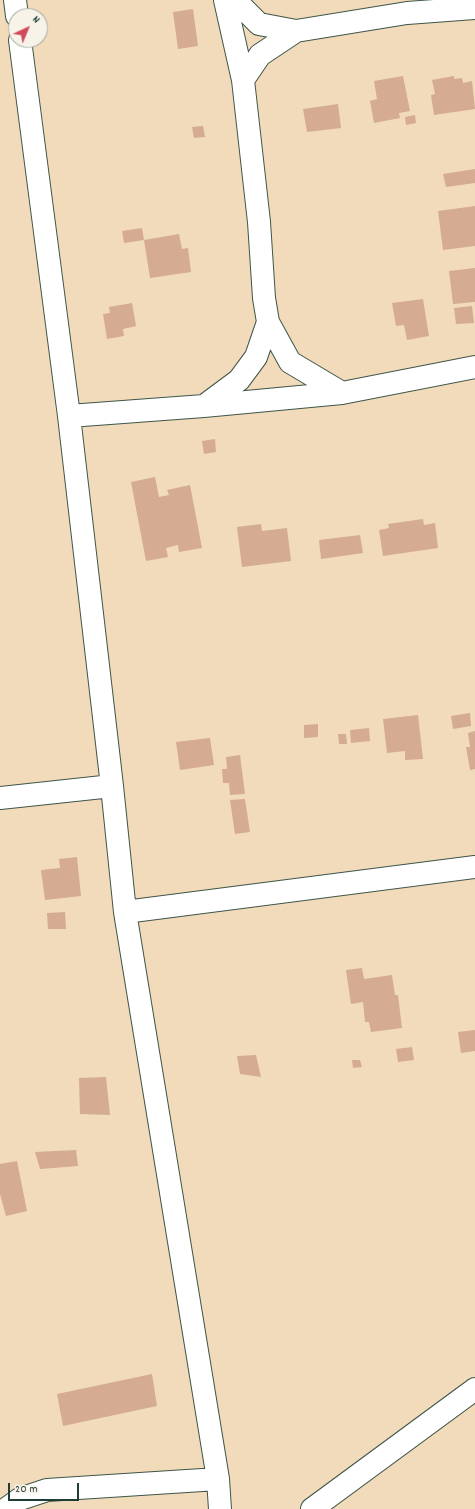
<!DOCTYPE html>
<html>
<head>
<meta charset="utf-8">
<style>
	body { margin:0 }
	#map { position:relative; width:475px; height:1509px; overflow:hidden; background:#f1dbbb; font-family:Dekko,sans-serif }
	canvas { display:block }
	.north { position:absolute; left:8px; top:8px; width:40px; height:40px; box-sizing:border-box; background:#f7f3e8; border:1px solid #a1aaa0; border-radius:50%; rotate:44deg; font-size:11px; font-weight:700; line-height:16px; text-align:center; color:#1f3d34 }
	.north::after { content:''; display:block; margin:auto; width:14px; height:18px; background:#d1495b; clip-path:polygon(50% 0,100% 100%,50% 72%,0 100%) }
	.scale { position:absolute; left:8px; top:1483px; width:71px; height:18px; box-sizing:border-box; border:2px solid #1f3d34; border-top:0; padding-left:5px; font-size:12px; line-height:14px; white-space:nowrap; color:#1f3d34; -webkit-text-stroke:3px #f7f3e8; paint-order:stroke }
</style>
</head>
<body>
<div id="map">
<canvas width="475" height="1509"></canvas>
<div class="north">N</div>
<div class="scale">20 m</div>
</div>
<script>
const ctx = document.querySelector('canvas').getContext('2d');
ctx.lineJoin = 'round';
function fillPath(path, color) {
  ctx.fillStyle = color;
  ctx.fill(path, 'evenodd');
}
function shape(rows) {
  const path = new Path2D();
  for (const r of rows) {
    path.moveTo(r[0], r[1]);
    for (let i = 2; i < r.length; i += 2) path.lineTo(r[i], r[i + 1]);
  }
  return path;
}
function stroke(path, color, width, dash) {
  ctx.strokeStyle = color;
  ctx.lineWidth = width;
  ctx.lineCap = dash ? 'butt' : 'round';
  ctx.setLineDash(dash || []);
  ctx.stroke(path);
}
fillPath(shape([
	[193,9,198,46,178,49,173,12],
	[403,76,410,111,399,113,400,118,374,123,370,101,377,99,374,81],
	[454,76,454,79,462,78,463,83,472,81,475,109,434,115,431,95,435,94,432,80],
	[338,104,341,128,307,132,303,109],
	[415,115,416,123,406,125,405,117],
	[203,126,205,137,194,138,192,127],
	[475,169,475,183,446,187,443,174],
	[475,206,475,246,443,250,438,211],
	[142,228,144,240,124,243,122,231],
	[179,234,182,249,188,248,191,272,150,278,144,240],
	[475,268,475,302,453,304,449,271],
	[423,299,429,336,407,340,404,325,396,326,392,303],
	[132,303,136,326,123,329,124,336,107,339,103,314,110,313,109,307],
	[472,306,474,323,456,324,454,308],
	[215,439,216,452,204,454,202,441],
	[155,477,159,497,169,495,167,490,190,485,202,548,179,552,178,545,166,548,168,557,146,561,131,482],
	[423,519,424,525,435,523,438,548,383,556,379,530,389,528,388,524],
	[261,524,262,531,287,528,291,561,242,567,237,527],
	[360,535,363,553,321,559,319,540],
	[470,713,471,726,453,729,451,716],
	[418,715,423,759,405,760,405,751,387,753,383,719],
	[318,724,318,737,304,738,304,725],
	[369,728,370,741,351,743,350,730],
	[475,731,475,769,470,770,466,747,470,747,468,733],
	[338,734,346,734,347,744,339,744],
	[210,738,214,765,180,770,176,742],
	[240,755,245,794,230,795,229,783,223,783,222,769,227,769,226,757],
	[245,799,250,832,235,834,230,800],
	[77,857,81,896,45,900,41,870,60,868,59,859],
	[65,912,66,929,48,929,47,913],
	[362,968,364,979,392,975,395,995,398,995,402,1028,371,1032,369,1022,365,1022,363,1002,351,1004,346,970],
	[475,1030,475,1051,461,1053,458,1032],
	[412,1047,414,1060,398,1062,396,1049],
	[256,1055,261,1077,240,1074,237,1056],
	[352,1060,360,1060,362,1067,353,1068],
	[106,1077,110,1115,80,1114,79,1078],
	[76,1150,78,1166,40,1169,35,1152],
	[17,1161,27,1211,6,1216,0,1194,0,1164],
	[152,1374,157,1406,63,1426,57,1394]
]), '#d5ab92');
const minor = shape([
	[15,0,17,16],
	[235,0,259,24,296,31,407,13,475,8],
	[20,40,69,416,112,786,125,912,218,1479,220,1509],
	[243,80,260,55,296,31],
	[268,322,290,362,342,393],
	[204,406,239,380,256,357,268,322,264,298,259,222,243,80,225,0],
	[69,416,204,406,342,393,475,367],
	[0,798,112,786],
	[125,912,475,867],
	[6,1509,20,1499,47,1490,218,1479],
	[312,1509,475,1389]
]);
stroke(minor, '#3e5548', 24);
stroke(minor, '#fff', 22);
</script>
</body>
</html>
